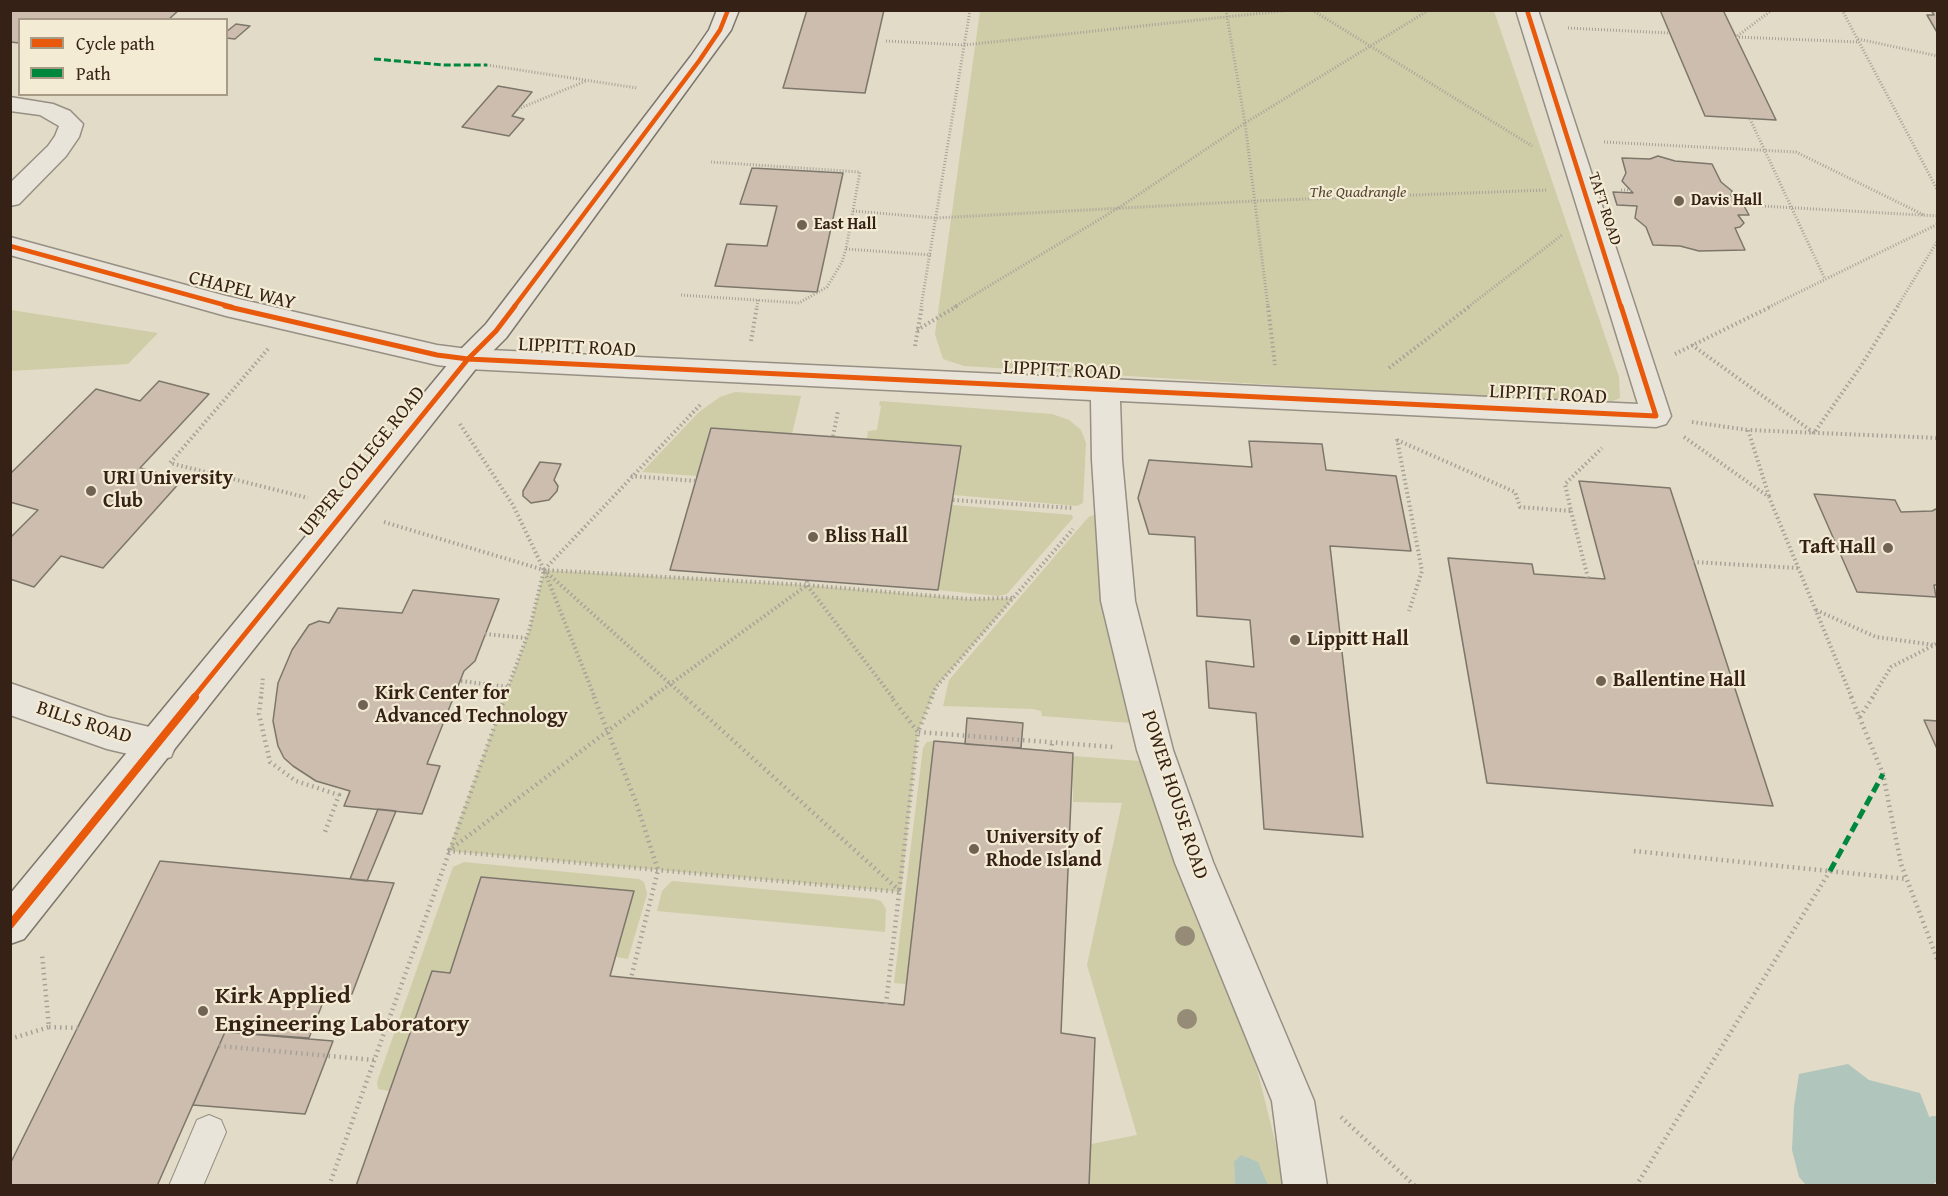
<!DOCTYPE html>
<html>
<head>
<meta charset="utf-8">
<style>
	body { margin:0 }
	#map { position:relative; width:1948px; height:1196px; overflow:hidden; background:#e2dbc7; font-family:"Gentium Book Plus",serif }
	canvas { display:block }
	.frame { position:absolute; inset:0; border:12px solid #352116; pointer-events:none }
	.legend { position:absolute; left:18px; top:18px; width:210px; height:78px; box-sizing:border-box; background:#f3ebd3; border:2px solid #a79a87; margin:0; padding:8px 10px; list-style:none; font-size:18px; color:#352116 }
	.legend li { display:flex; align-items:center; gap:12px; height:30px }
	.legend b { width:30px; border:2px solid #a79a87 }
</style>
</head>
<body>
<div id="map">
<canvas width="1948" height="1196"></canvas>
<div class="frame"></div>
<ul class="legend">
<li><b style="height:8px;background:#e8590c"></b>Cycle path</li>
<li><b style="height:8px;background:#00873e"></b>Path</li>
</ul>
</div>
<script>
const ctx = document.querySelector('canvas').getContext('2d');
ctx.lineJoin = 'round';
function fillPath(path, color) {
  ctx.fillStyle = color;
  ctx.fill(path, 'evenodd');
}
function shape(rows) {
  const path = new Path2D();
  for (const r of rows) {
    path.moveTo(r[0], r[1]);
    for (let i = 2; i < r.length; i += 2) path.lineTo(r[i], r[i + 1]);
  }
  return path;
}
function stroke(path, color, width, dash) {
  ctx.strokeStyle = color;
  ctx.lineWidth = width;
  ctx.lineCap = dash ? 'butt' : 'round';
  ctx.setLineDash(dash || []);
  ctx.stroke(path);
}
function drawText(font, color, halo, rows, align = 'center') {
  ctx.font = font + ' "Gentium Book Plus",serif';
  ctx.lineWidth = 4.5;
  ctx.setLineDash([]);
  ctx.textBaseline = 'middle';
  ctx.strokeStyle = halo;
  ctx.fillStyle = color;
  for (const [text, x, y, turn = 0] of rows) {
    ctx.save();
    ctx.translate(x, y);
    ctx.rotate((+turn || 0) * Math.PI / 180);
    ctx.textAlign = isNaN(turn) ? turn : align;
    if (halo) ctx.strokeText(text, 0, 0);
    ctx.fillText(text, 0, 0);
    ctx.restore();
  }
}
fillPath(shape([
	[980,11,1494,11,1619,377,1620,398,1604,405,964,366,943,359,935,334],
	[11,310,158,333,128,364,11,371],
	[735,392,801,396,792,434,711,428,697,476,642,472,699,412,720,397],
	[880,401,1052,414,1069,420,1081,430,1086,443,1083,503,1077,506,954,495,961,446,867,439,868,431,877,430,881,406,879,405],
	[952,505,1072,515,1073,518,1007,594,998,596,938,590],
	[1096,515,1106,618,1131,723,1042,716,1041,711,1033,709,943,706,949,680,1085,521,1090,516],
	[544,570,807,585,969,599,1014,598,936,687,918,732,901,892,448,851,529,631],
	[934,741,906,984,894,983,923,748,927,742],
	[1073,756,1140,761,1166,832,1219,958,1257,1069,1286,1185,1268,1185,1258,1163,1234,1162,1235,1185,1089,1185,1091,1144,1137,1135,1087,965,1122,803,1073,802],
	[464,862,639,879,644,882,647,894,628,959,616,957,634,891,481,877,450,973,432,972,389,1091,378,1089,377,1082,453,867],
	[672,881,874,899,881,901,886,909,885,932,657,911,662,891]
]), '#cecda7');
fillPath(shape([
	[1848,1064,1869,1080,1920,1093,1937,1137,1937,1181,1932,1185,1806,1185,1799,1177,1792,1150,1794,1107,1799,1074],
	[1241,1155,1258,1162,1268,1185,1235,1185,1234,1162]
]), '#b0c5bb');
fillPath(shape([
	[1932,1116,1938,1116,1938,1134,1926,1131,1923,1125,1926,1119,1932,1116]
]), '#b0c5bb');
const building = shape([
	[10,10,179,10,168,20,20,20,20,43,10,42,10,10],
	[807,10,884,10,865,93,783,88,807,10],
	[1660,10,1723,10,1776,120,1705,116,1660,10],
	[1931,10,1938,10,1938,34,1927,15,1934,15,1931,10],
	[236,24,250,26,235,39,226,38,226,32,236,24],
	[498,86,532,92,512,116,524,119,509,136,462,127,498,86],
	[1658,156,1675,161,1712,164,1721,182,1732,191,1731,196,1739,197,1749,215,1738,215,1744,223,1740,227,1735,228,1745,250,1699,251,1680,246,1653,245,1646,227,1635,218,1637,206,1617,205,1613,192,1633,193,1622,181,1626,173,1622,158,1650,159,1658,156],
	[752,168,843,173,817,292,715,286,727,244,767,246,777,206,740,204,752,168],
	[159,381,209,394,140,468,182,480,103,568,61,556,34,587,10,579,10,538,38,510,10,502,10,474,96,389,140,401,159,381],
	[711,428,961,446,938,590,670,570,711,428],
	[1249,441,1322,444,1326,470,1396,476,1411,551,1330,546,1363,837,1264,829,1256,713,1209,708,1206,661,1254,667,1250,620,1197,616,1195,537,1149,534,1138,498,1149,460,1252,467,1249,441],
	[540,462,561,464,554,480,558,486,557,491,549,500,531,503,523,496,523,491,540,462],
	[1579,481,1670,488,1773,806,1487,783,1448,558,1532,564,1534,574,1605,579,1579,481],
	[1814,494,1895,500,1901,512,1932,511,1938,508,1938,585,1934,585,1936,597,1857,592,1814,494],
	[413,590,499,599,475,661,464,671,427,764,440,766,422,814,344,806,350,791,316,781,293,766,284,758,278,746,273,721,278,683,292,650,309,625,319,621,329,623,338,608,402,613,413,590],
	[967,718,1023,723,1021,748,965,744,967,718],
	[1924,720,1938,721,1938,751,1924,720],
	[934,741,1073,753,1061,1033,1095,1038,1089,1186,356,1186,432,971,450,973,481,877,634,891,610,976,904,1005,934,741],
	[378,809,396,811,367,881,350,879,378,809],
	[160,861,394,883,352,994,327,992,309,1038,225,1032,157,1186,10,1186,10,1164,160,861],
	[225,1032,333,1041,305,1114,193,1105,225,1032]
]);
fillPath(building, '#cdbdaf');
stroke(building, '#7d766b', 1.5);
const lane = shape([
	[209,1115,221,1120,226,1132,203,1186,169,1186,197,1120,209,1115]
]);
const street = shape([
	[1516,10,1538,10,1671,416,1666,424,1656,427,1120,401,1122,460,1135,601,1173,750,1213,862,1314,1101,1327,1186,1283,1186,1272,1101,1175,863,1137,750,1101,601,1092,460,1091,400,468,369,437,365,226,316,10,255,10,237,226,296,437,345,468,349,1638,404,1516,10],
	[10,97,53,104,70,111,83,124,79,137,66,156,19,204,10,206,10,183,48,146,55,136,59,126,40,115,10,111,10,97],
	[10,683,107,717,158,729,171,733,176,745,171,757,158,761,107,749,10,715,10,683]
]);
const secondary = shape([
	[717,10,739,10,731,30,506,338,478,366,24,939,10,944,10,894,458,352,486,324,691,56,709,30,717,10]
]);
stroke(lane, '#968f83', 2);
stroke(street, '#968f83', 3);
stroke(secondary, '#7d766b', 3);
stroke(shape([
	[1226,10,1245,123,1268,307],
	[1312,10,1532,146],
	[1772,10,1736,37,1858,42],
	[1842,10,1938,191],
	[1568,28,1669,33],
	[1858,39,1938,56],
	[886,41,964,45,1291,10],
	[487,65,637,88],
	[518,109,586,81],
	[1750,119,1825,279],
	[1604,142,1796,152,1924,215],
	[1621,190,1631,190],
	[1744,205,1938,216],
	[853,211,936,218,1254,201,1548,190],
	[846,249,931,255],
	[681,295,799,303,827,287,842,262,846,249,860,172,711,162],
	[757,307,758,300],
	[921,307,970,10],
	[954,307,1120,207,1245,123,1429,10],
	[1468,307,1562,235],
	[1769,307,1938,224],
	[1897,307,1938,240]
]), '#a7a299', 3, [1, 2]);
stroke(shape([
	[1268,306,1275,365],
	[917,330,957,306],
	[751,341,757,306],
	[1692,345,1814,433,1861,366,1898,306],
	[915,346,922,306],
	[268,349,170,463,308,498],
	[1675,354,1772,306],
	[1389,368,1470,306],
	[1692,422,1748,430],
	[460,424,513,505,544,570,595,698],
	[833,436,838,411],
	[1684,437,1769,497,1852,698],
	[1397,439,1422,571,1409,611],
	[1397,440,1515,492,1520,507,1571,511,1565,484,1602,448],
	[631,476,696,481],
	[1769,496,1748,430,1938,438],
	[953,500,1072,508],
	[1571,511,1588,578],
	[384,522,544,570,807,585,969,599,1013,598],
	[1693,562,1798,568],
	[544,570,686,698],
	[807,581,807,585,893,698],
	[1816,610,1876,637,1935,645],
	[485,634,526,638],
	[461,681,508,687],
	[261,698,263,677],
	[504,698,529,631,544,570,700,405],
	[651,698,806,586],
	[931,698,936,687,1073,529],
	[1872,698,1891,667,1938,643]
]), '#a7a299', 4, [1.5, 3]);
stroke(shape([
	[261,697,259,714,270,762,296,781,339,795,325,832],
	[594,697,636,802,658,870,631,978],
	[932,697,918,732,1113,747],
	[1851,697,1883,774,1901,864,1938,961],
	[1860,717,1873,697],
	[1051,751,1052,743],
	[448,851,901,892,685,697],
	[448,851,653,697],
	[1634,851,1907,879],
	[886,1004,918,732,891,697],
	[49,1027,78,1028],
	[10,1039,49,1027,42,954],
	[219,1046,374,1060],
	[1341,1117,1415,1186],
	[329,1186,505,697],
	[1636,1186,1830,871]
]), '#a7a299', 4.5, [1.5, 4]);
fillPath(lane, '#e8e4da');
fillPath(street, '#e8e4da');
fillPath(secondary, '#e8e4da');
stroke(shape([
	[374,59,444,65,487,65]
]), '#00873e', 3, [7, 3]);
stroke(shape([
	[1830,871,1883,774]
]), '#00873e', 5, [10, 5]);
stroke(shape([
	[1527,10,1621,307],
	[10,246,232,307],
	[514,307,699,61,720,30,728,10]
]), '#e8590c', 4.5);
stroke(shape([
	[225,306,437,355,468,359,1656,416,1621,306],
	[193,698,468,359,496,331,515,306]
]), '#e8590c', 5);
stroke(shape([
	[10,925,195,697]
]), '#e8590c', 8);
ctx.fillStyle = '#968b76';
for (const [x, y] of [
	[1185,936],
	[1187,1019]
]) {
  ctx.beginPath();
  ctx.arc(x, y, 10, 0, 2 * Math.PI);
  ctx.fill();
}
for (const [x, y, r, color] of [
	[1679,201,6,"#726254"],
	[802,225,6,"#726254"],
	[91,491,6,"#726254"],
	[813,537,6,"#726254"],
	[1888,548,6,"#726254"],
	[1295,640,6,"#726254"],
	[1601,681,6,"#726254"],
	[363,705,6,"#726254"],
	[974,849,6,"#726254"],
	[203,1011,6,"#726254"]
]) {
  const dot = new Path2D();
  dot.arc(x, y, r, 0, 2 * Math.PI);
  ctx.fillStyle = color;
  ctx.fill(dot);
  stroke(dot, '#f3ebd3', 2);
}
drawText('italic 16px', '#574934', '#f3ebd3', [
	["The Quadrangle",1358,193]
]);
drawText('bold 16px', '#352116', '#f3ebd3', [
	["Davis Hall",1691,201],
	["East Hall",814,225]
], 'left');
drawText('16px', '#352116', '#f3ebd3', [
	["TAFT ROAD",1604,209,72]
]);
drawText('20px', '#352116', '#f3ebd3', [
	["CHAPEL WAY",242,291,14],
	["LIPPITT ROAD",577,348,3],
	["LIPPITT ROAD",1062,371,3],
	["LIPPITT ROAD",1548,395,3],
	["UPPER COLLEGE ROAD",363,462,-51],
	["BILLS ROAD",84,723,18],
	["POWER HOUSE ROAD",1174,795,72]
]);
drawText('bold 20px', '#352116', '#f3ebd3', [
	["URI University",103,479],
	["Club",103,502],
	["Bliss Hall",825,537],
	["Taft Hall",1876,548,"right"],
	["Lippitt Hall",1307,640],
	["Ballentine Hall",1613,681],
	["Kirk Center for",375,694],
	["Advanced Technology",375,717],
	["University of",986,838],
	["Rhode Island",986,861]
], 'left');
drawText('bold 24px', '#352116', '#f3ebd3', [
	["Kirk Applied",215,997],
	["Engineering Laboratory",215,1025]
], 'left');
</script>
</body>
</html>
